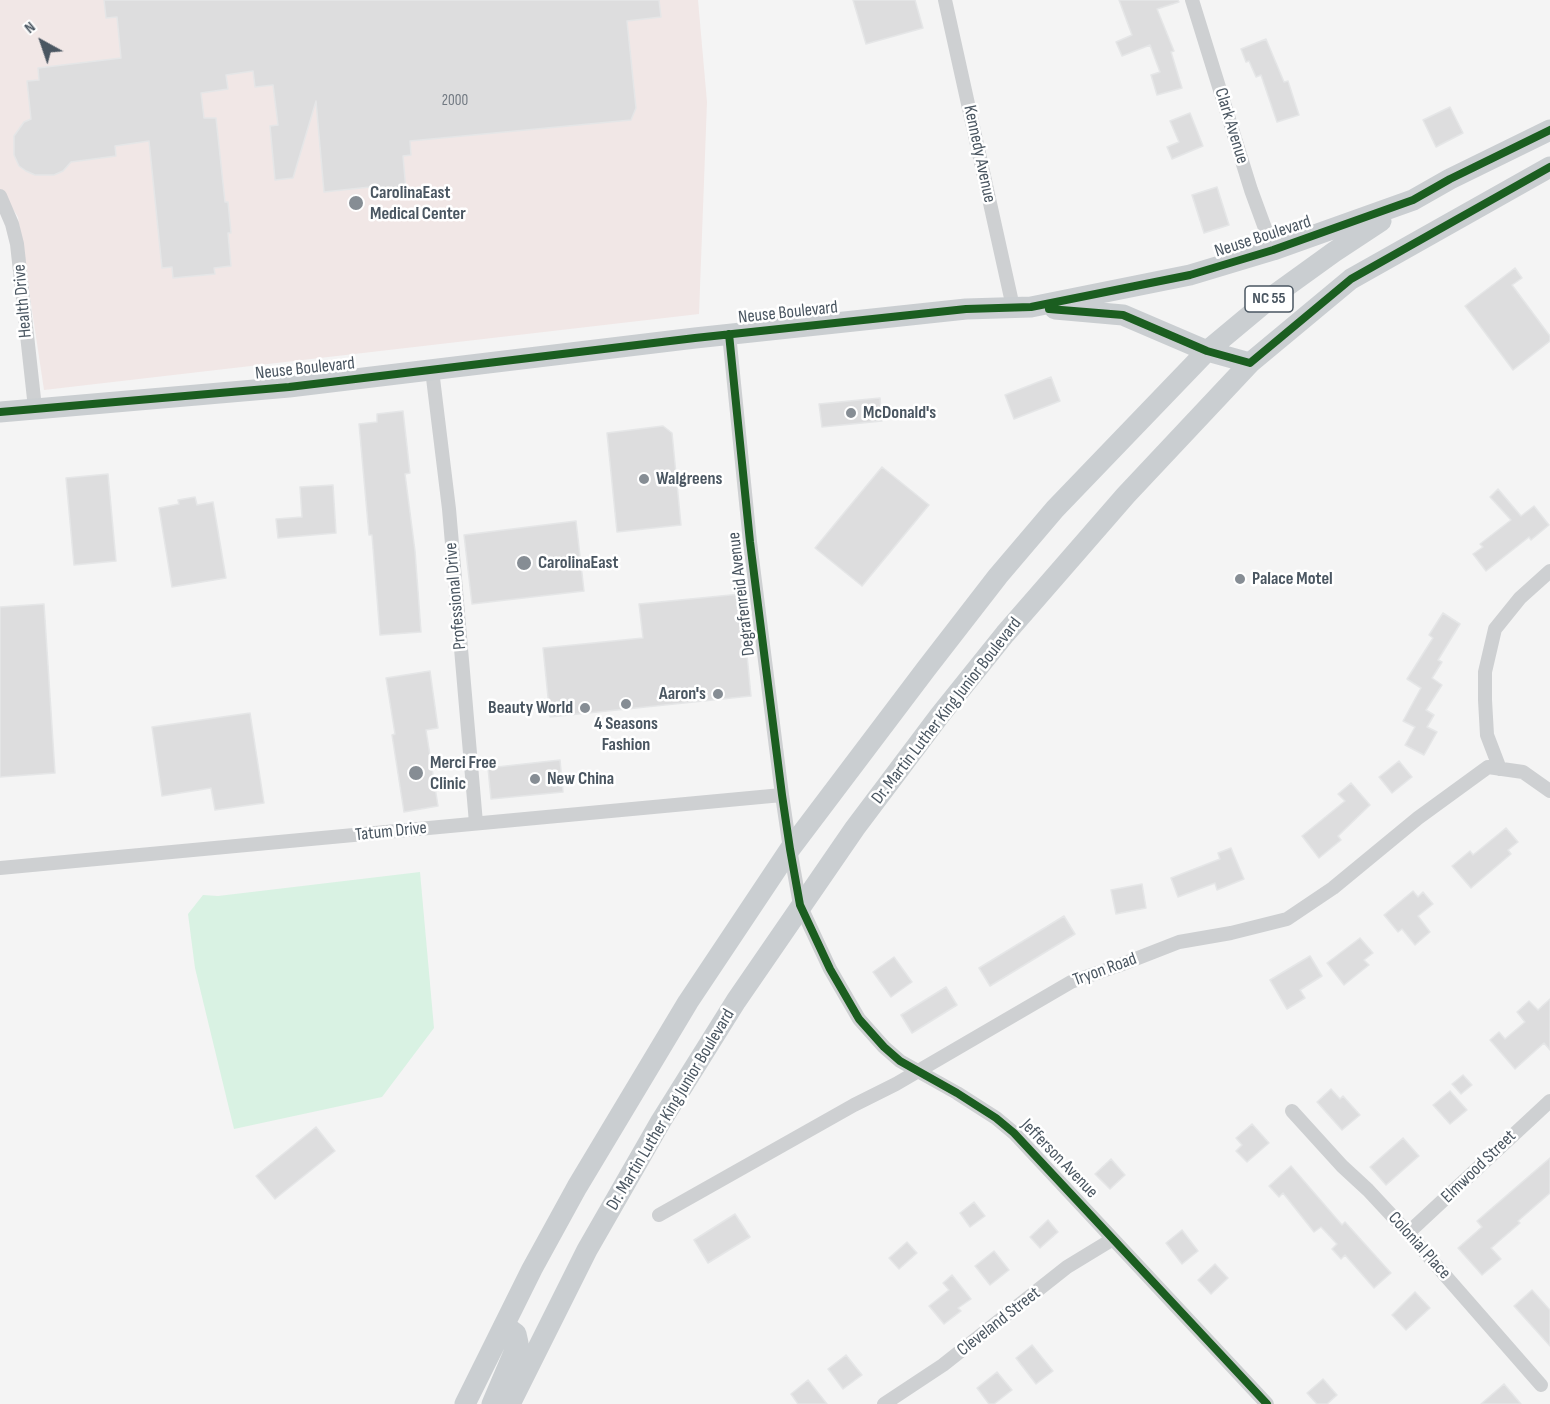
<!DOCTYPE html>
<html>
<head>
<meta charset="utf-8">
<style>
	body { margin:0 }
	#map { position:relative; width:1550px; height:1404px; overflow:hidden; background:#f4f4f4; font-family:"Sofia Sans Condensed",sans-serif }
	canvas { display:block }
	.north { position:absolute; left:12px; top:12px; width:60px; height:60px; -webkit-text-stroke:4px #fff; paint-order:stroke; rotate:320deg; font-size:16px; font-weight:700; line-height:24px; text-align:center; color:#4a5661 }
	.north::after { content:''; display:block; margin:auto; width:21px; height:27px; background:#4a5661; clip-path:polygon(50% 0,100% 100%,50% 72%,0 100%) }
</style>
</head>
<body>
<div id="map">
<canvas width="1550" height="1404"></canvas>
<div class="north">N</div>
</div>
<script>
const ctx = document.querySelector('canvas').getContext('2d');
ctx.lineJoin = 'round';
function fillPath(path, color) {
  ctx.fillStyle = color;
  ctx.fill(path, 'evenodd');
}
function shape(rows) {
  const path = new Path2D();
  for (const r of rows) {
    path.moveTo(r[0], r[1]);
    for (let i = 2; i < r.length; i += 2) path.lineTo(r[i], r[i + 1]);
  }
  return path;
}
function stroke(path, color, width, dash) {
  ctx.strokeStyle = color;
  ctx.lineWidth = width;
  ctx.lineCap = dash ? 'butt' : 'round';
  ctx.setLineDash(dash || []);
  ctx.stroke(path);
}
function drawText(font, color, halo, rows, align = 'center') {
  ctx.font = font + ' "Sofia Sans Condensed",sans-serif';
  ctx.lineWidth = 5;
  ctx.setLineDash([]);
  ctx.textBaseline = 'middle';
  ctx.strokeStyle = halo;
  ctx.fillStyle = color;
  for (const [text, x, y, turn = 0] of rows) {
    ctx.save();
    ctx.translate(x, y);
    ctx.rotate((+turn || 0) * Math.PI / 180);
    ctx.textAlign = isNaN(turn) ? turn : align;
    if (halo) ctx.strokeText(text, 0, 0);
    ctx.fillText(text, 0, 0);
    ctx.restore();
  }
}
fillPath(shape([
	[0,0,698,0,707,102,699,314,44,390,18,217,0,189]
]), '#f1e7e6');
fillPath(shape([
	[420,872,434,1028,382,1097,234,1129,195,968,188,914,203,895,218,896]
]), '#d9f2e3');
const building = shape([
	[104,0,659,0,661,17,627,21,636,108,631,120,410,141,411,155,403,156,406,191,371,194,370,187,324,192,316,101,293,178,275,180,270,126,278,125,273,85,255,87,253,71,226,75,228,89,201,93,204,118,216,118,225,202,228,202,231,233,228,233,231,266,214,268,215,274,173,278,172,267,162,268,149,141,115,146,116,156,71,162,63,171,54,175,35,175,26,171,19,166,14,155,14,136,24,122,31,119,27,81,39,80,38,68,121,58,117,17,106,18,104,0],
	[853,0,915,0,923,28,866,44,853,0],
	[1119,0,1178,0,1179,2,1157,9,1174,51,1171,52,1182,88,1157,95,1151,75,1160,72,1150,45,1122,56,1116,42,1132,35,1119,0],
	[1266,39,1284,82,1288,81,1299,115,1277,122,1261,75,1256,77,1249,61,1246,62,1241,49,1266,39],
	[1450,107,1463,133,1436,147,1423,120,1450,107],
	[1190,113,1203,146,1172,159,1167,147,1179,142,1170,121,1190,113],
	[1217,187,1229,225,1204,233,1192,195,1217,187],
	[1515,268,1522,278,1512,285,1550,336,1550,341,1513,370,1465,306,1515,268],
	[1051,377,1060,401,1014,419,1005,395,1051,377],
	[880,398,882,421,822,427,819,404,880,398],
	[403,411,410,473,405,474,415,551,421,632,380,635,372,535,369,535,359,424,377,422,377,414,403,411],
	[663,426,672,433,681,525,617,532,607,433,663,426],
	[882,467,929,505,862,586,815,548,882,467],
	[108,474,116,561,74,565,66,478,108,474],
	[333,485,336,533,278,538,276,519,302,517,300,487,333,485],
	[1498,489,1521,516,1534,506,1549,525,1531,540,1529,537,1486,571,1473,554,1483,547,1480,544,1511,520,1490,497,1498,489],
	[195,497,197,505,213,502,226,578,172,587,159,508,179,504,178,500,195,497],
	[576,521,584,591,472,604,464,535,576,521],
	[741,594,751,696,550,717,543,648,643,638,639,604,741,594],
	[44,604,55,773,0,777,0,607,44,604],
	[1443,613,1460,624,1438,660,1442,662,1432,678,1442,685,1426,710,1434,715,1427,727,1437,732,1424,755,1405,745,1415,727,1403,721,1421,688,1407,679,1433,638,1429,635,1443,613],
	[430,671,438,728,426,730,438,806,404,812,392,735,395,734,386,678,430,671],
	[250,713,264,803,215,810,211,788,162,796,152,727,250,713],
	[560,760,563,792,491,799,488,768,560,760],
	[1399,761,1412,777,1392,793,1379,777,1399,761],
	[1351,783,1370,805,1338,836,1341,840,1319,858,1302,836,1345,801,1338,794,1351,783],
	[1506,828,1518,842,1508,850,1511,854,1471,888,1452,866,1470,851,1473,855,1506,828],
	[1231,848,1244,879,1217,890,1215,883,1178,897,1171,878,1220,859,1218,853,1231,848],
	[1142,884,1146,908,1116,914,1111,890,1142,884],
	[1413,891,1418,897,1423,892,1433,904,1418,916,1430,932,1415,945,1402,929,1398,932,1384,915,1413,891],
	[1064,916,1075,934,990,986,979,968,1064,916],
	[1360,938,1373,953,1364,960,1369,965,1344,985,1327,963,1360,938],
	[1310,956,1322,976,1300,990,1305,998,1287,1009,1270,980,1310,956],
	[894,957,912,982,891,997,873,972,894,957],
	[946,987,957,1005,912,1033,901,1015,946,987],
	[1550,999,1550,1050,1544,1043,1515,1069,1490,1040,1499,1032,1505,1039,1525,1022,1517,1012,1529,1001,1538,1010,1550,999],
	[1463,1075,1472,1085,1461,1094,1452,1084,1463,1075],
	[1331,1089,1340,1099,1343,1096,1360,1115,1342,1130,1317,1102,1331,1089],
	[1450,1091,1467,1110,1450,1124,1433,1105,1450,1091],
	[1252,1124,1269,1143,1247,1162,1236,1151,1242,1145,1236,1138,1252,1124],
	[316,1127,335,1151,275,1199,256,1176,316,1127],
	[1403,1138,1419,1156,1386,1185,1370,1167,1403,1138],
	[1550,1158,1550,1193,1518,1221,1520,1223,1491,1248,1501,1259,1482,1275,1458,1248,1482,1227,1477,1221,1550,1158],
	[1111,1159,1125,1175,1110,1189,1095,1174,1111,1159],
	[1291,1166,1342,1225,1345,1222,1391,1273,1374,1288,1345,1255,1341,1259,1332,1249,1337,1244,1321,1227,1314,1232,1283,1193,1279,1197,1269,1186,1291,1166],
	[974,1202,985,1216,970,1227,960,1213,974,1202],
	[735,1214,750,1237,708,1263,694,1240,735,1214],
	[1048,1220,1058,1232,1040,1248,1030,1237,1048,1220],
	[1182,1230,1198,1251,1182,1264,1166,1243,1182,1230],
	[907,1242,917,1253,899,1269,889,1258,907,1242],
	[994,1251,1009,1270,990,1285,975,1266,994,1251],
	[1215,1264,1228,1278,1211,1294,1198,1280,1215,1264],
	[952,1275,971,1299,958,1308,961,1311,944,1324,929,1306,949,1290,943,1283,952,1275],
	[1532,1290,1550,1310,1550,1346,1514,1306,1532,1290],
	[1415,1292,1430,1308,1406,1330,1392,1315,1415,1292],
	[1032,1345,1053,1371,1036,1384,1016,1358,1032,1345],
	[846,1355,862,1375,843,1389,828,1369,846,1355],
	[997,1372,1012,1390,994,1404,989,1404,977,1388,997,1372],
	[1323,1379,1337,1395,1327,1404,1317,1404,1307,1393,1323,1379],
	[808,1380,827,1404,798,1404,791,1394,808,1380],
	[1504,1384,1521,1404,1481,1404,1504,1384]
]);
fillPath(building, '#ddddde');
stroke(building, '#e5e6e7', 1.5);
stroke(shape([
	[945,0,1013,307],
	[1192,0,1251,190,1273,250],
	[0,196,12,224,17,244,35,408],
	[729,334,750,542,782,795,790,849,800,905,830,969,859,1019,884,1047,900,1061,957,1093,996,1118,1014,1133,1267,1404],
	[432,370,449,509,476,823],
	[1500,769,1487,735,1485,700,1485,672,1495,629,1520,598,1550,571],
	[0,868,782,795],
	[1292,1111,1342,1166,1368,1190,1408,1233,1541,1385],
	[659,1215,854,1105,896,1084,1071,982,1120,965,1179,942,1231,933,1287,919,1333,888,1418,818,1488,767,1523,772,1550,791],
	[1408,1233,1550,1101],
	[884,1404,943,1365,1067,1267,1113,1239]
]), '#ced0d2', 14);
stroke(shape([
	[1055,309,1123,315,1207,351,1250,363],
	[0,412,289,387,695,338,966,309,1031,307,1190,275,1273,250,1413,200,1450,179,1550,130],
	[465,1404,532,1269,577,1187,688,1002,790,849,926,669,998,576,1055,509,1207,351,1273,296,1334,252,1381,221],
	[492,1404,518,1343,516,1334,504,1325],
	[510,1404,587,1250,661,1121,736,1001,855,828,940,715,1005,634,1126,495,1250,363,1351,279,1550,167]
]), '#caced1', 21);
stroke(shape([
	[1049,309,1123,315,1207,351,1250,363,1351,279,1550,167],
	[729,334,750,542,782,795,790,849,800,905,830,969,859,1019,884,1047,900,1061,957,1093,996,1118,1014,1133,1267,1404],
	[0,412,289,387,695,338,966,309,1031,307,1190,275,1273,250,1413,200,1450,179,1550,130]
]), '#1b5e20', 8);
for (const [x, y, r, color] of [
	[356,203,8,"#868d94"],
	[851,413,6,"#868d94"],
	[644,479,6,"#868d94"],
	[524,563,8,"#868d94"],
	[1240,579,6,"#868d94"],
	[718,694,6,"#868d94"],
	[626,704,6,"#868d94"],
	[585,708,6,"#868d94"],
	[416,773,8,"#868d94"],
	[535,779,6,"#868d94"]
]) {
  const dot = new Path2D();
  dot.arc(x, y, r, 0, 2 * Math.PI);
  ctx.fillStyle = color;
  ctx.fill(dot);
  stroke(dot, '#fff', 2);
}
drawText('15px', '#707881', null, [
	["2000",455,101]
]);
for (const [x, y, w] of [
	[1269,299,48]
]) {
  const box = new Path2D();
  box.roundRect(x - w / 2, y - 13, w, 26, 4.5);
  ctx.fillStyle = '#fff';
  ctx.fill(box);
  stroke(box, '#4a5661', 1.5);
}
drawText('bold 16px', '#4a5661', null, [
	["NC 55",1269,299]
]);
drawText('18px', '#4a5661', '#fff', [
	["Clark Avenue",1231,126,73],
	["Kennedy Avenue",979,154,78],
	["Neuse Boulevard",1263,237,-18],
	["Health Drive",23,301,-95],
	["Neuse Boulevard",788,313,-6],
	["Neuse Boulevard",305,369,-6],
	["Degrafenreid Avenue",742,594,-97],
	["Professional Drive",456,596,-95],
	["Dr. Martin Luther King Junior Boulevard",947,711,-52],
	["Tatum Drive",391,832,-6],
	["Tryon Road",1105,970,-20],
	["Dr. Martin Luther King Junior Boulevard",671,1110,-59],
	["Jefferson Avenue",1059,1159,46],
	["Elmwood Street",1479,1167,-44],
	["Colonial Place",1419,1246,48],
	["Cleveland Street",999,1322,-38]
]);
drawText('bold 18px', '#4a5661', '#fff', [
	["CarolinaEast",370,193],
	["Medical Center",370,214],
	["McDonald's",863,413],
	["Walgreens",656,479],
	["CarolinaEast",538,563],
	["Palace Motel",1252,579],
	["Aaron's",706,694,"right"],
	["Beauty World",573,708,"right"],
	["4 Seasons",626,724,"center"],
	["Fashion",626,745,"center"],
	["Merci Free",430,763],
	["Clinic",430,784],
	["New China",547,779]
], 'left');
</script>
</body>
</html>
